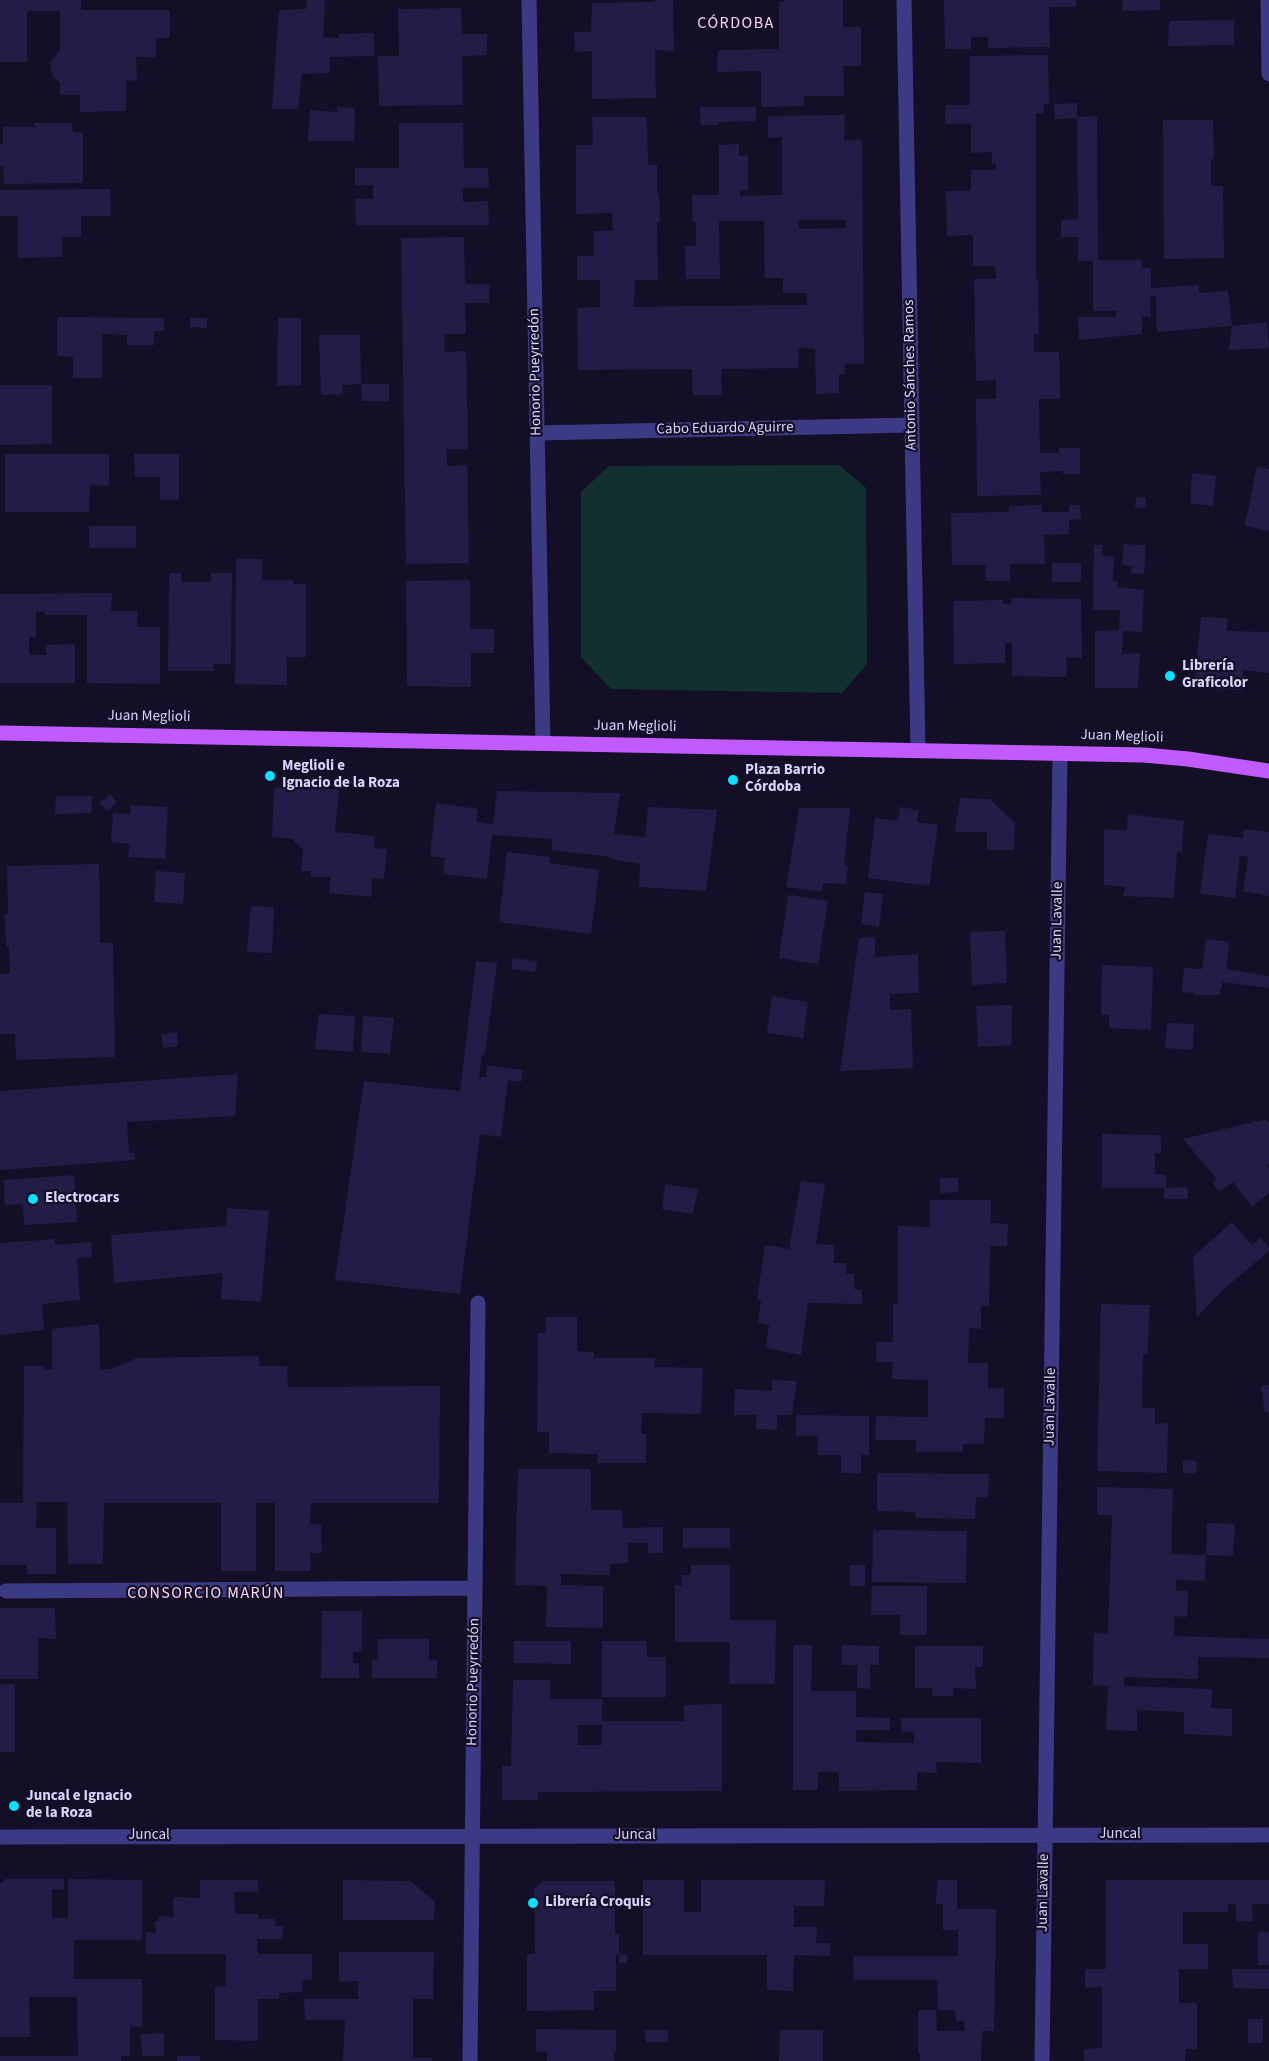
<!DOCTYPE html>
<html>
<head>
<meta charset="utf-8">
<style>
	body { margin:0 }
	canvas { display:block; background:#130f26 }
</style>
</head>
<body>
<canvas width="1269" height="2061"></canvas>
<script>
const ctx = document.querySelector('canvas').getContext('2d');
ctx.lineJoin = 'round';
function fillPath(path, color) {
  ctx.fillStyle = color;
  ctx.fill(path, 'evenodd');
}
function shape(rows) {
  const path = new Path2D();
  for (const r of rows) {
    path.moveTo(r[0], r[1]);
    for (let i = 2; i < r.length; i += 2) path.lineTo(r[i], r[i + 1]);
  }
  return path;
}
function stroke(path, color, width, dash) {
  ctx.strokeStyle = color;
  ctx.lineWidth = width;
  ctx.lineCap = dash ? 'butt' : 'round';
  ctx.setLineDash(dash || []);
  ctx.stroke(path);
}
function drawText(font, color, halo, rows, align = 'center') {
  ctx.font = font + ' "Source Sans 3",sans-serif';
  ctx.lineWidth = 4.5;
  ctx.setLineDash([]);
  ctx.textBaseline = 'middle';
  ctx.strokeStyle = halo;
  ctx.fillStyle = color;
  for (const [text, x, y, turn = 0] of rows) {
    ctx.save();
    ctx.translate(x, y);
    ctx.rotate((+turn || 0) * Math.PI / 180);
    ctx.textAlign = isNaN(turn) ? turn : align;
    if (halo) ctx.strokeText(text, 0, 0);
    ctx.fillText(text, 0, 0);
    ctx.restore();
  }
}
fillPath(shape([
	[839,465,866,488,867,664,842,693,611,689,581,657,581,492,609,466]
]), '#12302f');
fillPath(shape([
	[0,0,81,0,81,10,170,10,170,38,156,38,156,57,136,57,137,81,126,80,126,111,80,112,80,95,60,95,60,83,54,78,51,71,50,63,60,50,60,11,27,11,27,62,0,62],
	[307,0,325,0,323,37,339,38,339,34,374,33,374,56,329,57,330,73,302,74,298,109,272,109,279,10,306,9],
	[655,0,673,0,674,51,655,50,656,98,592,99,592,51,575,52,574,32,591,32,592,3,655,2],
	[784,0,843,0,843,27,861,27,861,66,843,66,844,96,804,96,804,106,761,107,761,71,717,72,718,50,779,49,779,2,784,2],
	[944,0,1076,0,1076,7,1049,7,1050,47,988,48,988,37,971,37,971,49,945,49],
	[1122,0,1160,0,1160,10,1123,11],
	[461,8,462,34,487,34,487,55,462,56,463,105,379,106,378,56,399,56,398,9],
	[1234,20,1234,45,1168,46,1169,21],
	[1048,55,1049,104,1043,104,1044,113,1036,113,1036,279,1038,279,1039,334,1034,335,1034,352,1059,352,1060,399,1039,399,1040,453,1059,453,1059,448,1080,448,1080,474,1063,474,1063,471,1040,472,1041,495,977,496,976,399,996,399,996,380,976,381,974,279,996,279,995,266,973,266,973,235,947,236,946,191,971,191,971,170,996,170,996,164,992,164,992,152,971,153,971,124,945,124,945,105,970,105,970,56],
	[1077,103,1077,118,1055,119,1054,104],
	[338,107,355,108,354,141,308,141,310,110,337,112],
	[700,107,756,107,756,121,718,122,718,125,701,125],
	[845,115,844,140,862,140,864,364,845,364,845,374,839,374,839,393,816,394,815,349,807,348,799,348,798,368,721,369,722,395,693,395,692,369,578,370,577,308,600,307,600,280,577,280,577,256,594,256,594,231,613,231,612,213,576,214,576,145,593,145,592,117,647,117,648,165,657,165,657,194,659,194,660,222,657,222,658,280,635,280,634,307,692,306,807,305,806,293,783,293,783,278,765,278,764,221,719,221,720,279,686,279,685,246,696,246,696,222,693,222,692,195,719,195,719,145,739,144,739,156,748,155,748,190,740,190,740,196,782,195,782,137,768,138,768,116],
	[799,220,846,220,846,228,799,229],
	[1097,116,1098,260,1142,260,1142,268,1151,268,1151,288,1199,285,1199,293,1228,291,1232,326,1157,332,1156,296,1150,297,1151,317,1142,316,1142,334,1079,340,1078,317,1116,317,1116,311,1093,311,1093,261,1078,261,1078,237,1061,237,1061,220,1078,219,1077,117],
	[1163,120,1213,120,1214,159,1211,159,1211,186,1223,186,1224,258,1164,259],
	[34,123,72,123,73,132,83,133,83,183,4,184,3,166,0,166,0,144,3,144,3,127,34,127],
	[399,123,463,123,464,168,488,168,489,188,463,188,463,202,488,201,489,225,356,225,355,199,373,199,373,185,355,185,355,168,399,168],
	[110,189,111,216,81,216,81,237,62,237,62,257,18,258,18,216,0,216,0,190],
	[464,237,465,284,490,284,489,303,465,303,466,334,444,334,445,352,466,351,468,449,447,449,447,466,467,465,469,563,406,564,401,238],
	[57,317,164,318,164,331,154,331,154,345,127,345,127,335,102,334,102,378,73,378,73,357,57,356],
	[190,318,207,318,207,328,190,327],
	[278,318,301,318,301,385,277,386],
	[1267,322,1269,348,1229,350,1232,326],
	[319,335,360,335,361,384,343,385,343,394,321,395],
	[361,384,389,384,389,401,362,401],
	[0,385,52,385,52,444,0,445],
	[5,454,109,454,109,486,90,485,89,512,5,512],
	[134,454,179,454,179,500,160,500,160,477,135,477],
	[1257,466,1269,469,1269,531,1245,526],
	[1192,473,1216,476,1213,506,1190,503],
	[1136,497,1146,498,1145,508,1135,508],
	[1042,505,1042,512,1069,512,1069,505,1080,505,1081,519,1069,520,1069,534,1044,535,1045,564,1010,564,1010,581,986,581,985,565,952,565,951,513,1009,512,1009,506],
	[89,526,136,526,136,548,89,548],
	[1124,544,1146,545,1144,574,1131,573,1132,566,1122,565],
	[1094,545,1103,545,1102,556,1114,556,1113,581,1118,581,1117,587,1144,590,1142,632,1123,631,1122,654,1140,653,1138,688,1095,688,1095,631,1119,630,1120,610,1093,610],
	[236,559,262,559,262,580,293,580,293,584,306,584,306,657,287,657,287,685,235,684],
	[1052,563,1081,563,1081,582,1052,582],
	[169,573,181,573,182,582,211,582,211,573,232,573,231,664,213,664,214,671,168,671],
	[470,580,470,629,494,629,494,653,471,653,471,687,407,686,406,581],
	[112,593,111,611,138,611,137,627,160,627,160,684,87,683,87,615,45,615,45,612,36,612,36,637,29,637,29,655,46,655,46,645,75,644,75,683,0,683,0,594],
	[1011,598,1081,599,1082,658,1066,657,1067,677,1012,676,1012,643,1005,643,1005,663,954,664,953,601,1003,600,1003,604,1011,604],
	[1201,617,1227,618,1227,631,1269,632,1269,673,1243,670,1243,690,1194,689],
	[274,788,339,789,335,832,375,836,374,848,387,849,384,879,372,878,371,897,329,893,331,877,311,877,311,871,301,871,303,850,292,839,272,837],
	[497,791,620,793,614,834,645,837,648,807,717,810,706,891,639,887,640,864,611,859,611,857,551,850,553,839,492,835,487,879,443,874,445,858,430,856,436,803,478,809,476,821,493,824],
	[110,794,117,802,107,811,100,803],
	[56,796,92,796,91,813,55,814],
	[960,798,990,799,1015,823,1014,850,987,850,987,832,955,832],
	[131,805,168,807,165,859,128,857,130,844,111,842,113,813,130,814],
	[900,807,919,810,917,822,938,825,929,886,868,878,875,818,898,821],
	[799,808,850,808,844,866,848,866,846,884,823,883,822,892,786,887],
	[1128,814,1184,821,1182,852,1177,851,1174,898,1123,896,1125,887,1104,885,1104,829,1127,831],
	[1244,829,1269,832,1269,896,1243,891,1248,857,1240,856,1235,898,1200,894,1208,834,1243,838],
	[507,852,551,857,549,863,599,870,591,934,499,922],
	[99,864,100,943,113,943,115,1057,16,1060,15,1034,0,1034,0,974,10,974,9,946,6,946,5,914,8,914,7,866],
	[156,871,185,873,183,904,154,902],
	[865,892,883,894,879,927,861,924],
	[788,895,828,901,818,964,779,958],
	[251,906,274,907,272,953,247,952],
	[1005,931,1007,983,972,985,970,932],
	[875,937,875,957,918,954,919,993,890,994,890,1010,911,1009,913,1068,840,1071,859,938],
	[1206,939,1229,942,1226,969,1269,976,1269,988,1223,982,1219,995,1193,995,1194,993,1182,992,1184,968,1202,969],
	[513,958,537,961,535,972,511,969],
	[476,961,497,963,485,1055,482,1055,479,1077,486,1077,487,1065,523,1070,521,1082,508,1080,501,1137,480,1134,460,1294,335,1280,364,1081,460,1091],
	[1102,965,1153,967,1151,1030,1109,1028,1109,1015,1101,1015],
	[772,996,808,1002,803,1038,767,1033],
	[1012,1005,1011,1045,978,1047,976,1006],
	[319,1014,355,1016,353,1052,315,1049],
	[363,1016,394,1018,390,1054,361,1052],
	[1167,1023,1194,1024,1193,1050,1165,1048],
	[177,1032,178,1046,163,1048,161,1034],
	[238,1074,235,1116,127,1122,129,1153,135,1153,135,1160,0,1170,0,1091],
	[1266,1119,1269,1122,1269,1164,1267,1166,1269,1169,1269,1193,1252,1207,1233,1182,1219,1192,1212,1182,1217,1179,1183,1139],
	[1102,1134,1159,1135,1161,1138,1161,1153,1155,1153,1155,1174,1166,1175,1166,1188,1187,1187,1188,1199,1164,1199,1164,1188,1102,1188],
	[74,1175,77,1222,24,1225,23,1204,5,1205,4,1180],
	[940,1178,958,1178,958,1192,940,1193],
	[801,1181,825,1184,816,1244,834,1245,834,1263,846,1263,846,1274,854,1274,854,1289,862,1290,862,1304,808,1303,801,1355,766,1348,769,1325,758,1323,761,1300,757,1299,765,1245,789,1249],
	[665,1184,698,1189,693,1214,662,1209],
	[930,1200,991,1200,991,1223,1008,1224,1007,1246,990,1246,989,1306,981,1305,981,1329,969,1328,968,1363,988,1363,988,1388,1004,1388,1004,1418,985,1418,984,1444,963,1444,963,1452,916,1452,916,1440,875,1440,876,1416,928,1417,928,1380,892,1379,893,1362,877,1362,876,1342,893,1342,893,1304,898,1304,898,1226,930,1227],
	[227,1208,269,1211,261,1302,221,1299,223,1273,114,1283,111,1235,226,1226],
	[1232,1222,1252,1245,1261,1238,1269,1248,1269,1251,1224,1289,1197,1317,1193,1257],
	[55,1239,55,1245,91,1242,92,1257,77,1258,80,1300,42,1304,44,1330,0,1335,0,1243],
	[1101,1304,1150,1305,1147,1355,1143,1354,1142,1408,1155,1408,1155,1424,1168,1423,1167,1473,1097,1471],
	[546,1317,577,1317,577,1351,594,1352,594,1358,655,1358,655,1367,703,1368,701,1414,642,1413,641,1434,646,1434,646,1463,597,1463,598,1454,549,1453,549,1432,537,1432,538,1333,546,1333],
	[99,1324,100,1370,111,1369,137,1358,259,1356,259,1366,287,1366,288,1387,440,1386,439,1503,311,1503,310,1524,321,1524,322,1553,310,1553,311,1571,275,1571,275,1503,256,1503,256,1571,221,1571,221,1503,104,1503,103,1564,68,1564,67,1502,37,1502,36,1528,56,1528,56,1574,27,1574,27,1565,0,1565,0,1503,23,1503,24,1366,44,1366,44,1370,52,1369,52,1329],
	[772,1380,797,1381,792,1415,777,1415,777,1430,756,1429,757,1415,734,1415,735,1389,772,1391],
	[1269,1385,1269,1412,1265,1413,1261,1386],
	[796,1415,869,1416,869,1455,861,1455,861,1473,841,1473,841,1455,817,1455,818,1436,796,1436],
	[1183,1460,1197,1461,1196,1473,1183,1473],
	[518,1469,591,1469,591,1510,622,1510,623,1528,663,1527,663,1553,648,1553,648,1543,628,1543,628,1563,610,1564,610,1575,561,1574,561,1585,603,1586,603,1628,546,1627,547,1586,515,1585],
	[877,1473,989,1474,988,1497,976,1497,975,1519,916,1518,915,1512,877,1511],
	[1097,1487,1173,1489,1171,1554,1206,1555,1205,1581,1176,1580,1176,1591,1188,1591,1187,1617,1174,1616,1174,1636,1269,1639,1269,1658,1198,1657,1198,1679,1124,1677,1124,1686,1212,1689,1211,1708,1232,1709,1232,1736,1184,1734,1184,1712,1137,1710,1137,1731,1106,1730,1108,1686,1093,1685,1093,1670,1094,1633,1108,1634,1112,1515,1097,1515],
	[1207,1523,1235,1524,1233,1556,1206,1555],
	[683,1528,730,1528,730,1548,683,1548],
	[873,1530,967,1531,966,1583,872,1582],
	[691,1565,730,1565,730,1620,776,1620,775,1684,729,1684,730,1642,675,1642,675,1585,682,1586,681,1575,691,1575],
	[850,1565,865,1565,865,1586,850,1586],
	[872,1586,927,1586,927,1635,900,1635,900,1615,871,1615],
	[0,1608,55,1608,56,1639,38,1638,38,1679,0,1679],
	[322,1611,362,1611,362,1651,353,1652,353,1663,359,1663,359,1678,321,1678],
	[378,1639,429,1639,429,1660,437,1660,437,1678,372,1678,372,1660,378,1660],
	[514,1641,571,1641,571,1664,513,1663],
	[602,1641,647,1641,647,1657,666,1657,666,1697,602,1697],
	[793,1645,812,1645,811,1691,856,1691,856,1717,890,1718,890,1730,856,1730,856,1742,914,1743,914,1732,902,1732,901,1718,981,1718,981,1763,936,1762,937,1773,917,1772,917,1790,839,1791,839,1772,818,1772,818,1790,793,1790],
	[842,1645,879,1646,879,1665,870,1665,870,1689,857,1688,857,1665,842,1665],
	[915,1646,983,1646,983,1667,975,1667,976,1689,954,1688,953,1696,932,1696,933,1688,915,1688],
	[513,1680,550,1680,550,1699,602,1699,602,1721,684,1721,684,1705,722,1704,722,1791,538,1792,538,1800,502,1800,502,1766,511,1766],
	[578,1725,602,1725,602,1745,578,1745],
	[0,1684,15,1684,15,1752,0,1752],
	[6,1879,64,1879,64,1890,52,1889,52,1918,68,1918,68,1879,142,1880,142,1940,74,1940,74,1979,142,1979,142,2027,130,2026,130,2056,121,2056,121,2061,0,2061,0,2056,78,2056,77,1997,29,1997,30,2037,0,2037,0,1884],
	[200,1880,258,1880,258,1892,234,1892,235,1914,258,1914,258,1919,275,1919,275,1926,283,1926,282,1939,257,1939,258,1954,312,1954,312,1980,303,1980,302,1992,279,1993,279,1999,258,1999,258,2041,215,2040,215,1987,226,1986,226,1954,146,1954,146,1932,156,1933,155,1921,159,1921,159,1916,174,1917,173,1897,200,1898],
	[343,1880,410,1881,435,1901,434,1920,343,1920],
	[643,1880,684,1880,684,1912,701,1912,701,1880,825,1880,824,1906,794,1906,794,1927,817,1927,816,1943,830,1943,830,1956,794,1955,793,1991,767,1990,767,1955,643,1955],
	[937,1880,957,1880,957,1909,996,1909,994,2031,982,2031,981,2061,920,2061,920,2054,918,2054,918,2010,936,2010,937,2031,965,2031,964,2021,956,2021,955,2010,938,2010,937,1980,854,1980,853,1956,958,1956,958,1930,943,1930,943,1904,936,1904],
	[1106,1880,1269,1880,1269,1904,1252,1904,1253,1921,1236,1921,1236,1905,1228,1904,1228,1912,1183,1912,1183,1944,1208,1944,1208,1969,1179,1969,1179,2003,1197,2003,1197,2049,1185,2049,1185,2061,1084,2061,1084,2049,1102,2048,1102,1987,1085,1988,1085,1969,1106,1969],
	[544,1881,615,1881,615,1934,619,1934,619,1954,627,1955,627,1963,619,1963,619,1954,616,1955,616,1991,594,1991,594,2010,527,2011,527,1954,535,1954,534,1888],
	[1258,1932,1269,1932,1269,1965,1258,1965],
	[339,1952,434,1952,433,1999,413,1999,413,2058,432,2058,432,2061,343,2061,345,2020,305,2020,304,1999,358,1999,358,1981,339,1982],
	[1232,1969,1269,1969,1269,1989,1233,1988],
	[1248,2019,1263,2019,1263,2043,1248,2043],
	[536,2029,616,2030,616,2052,614,2052,614,2061,547,2061,547,2052,536,2052],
	[645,2030,668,2030,668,2042,646,2042],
	[780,2030,823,2030,823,2061,779,2061],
	[164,2033,164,2056,142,2056,141,2034],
	[177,2056,200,2056,200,2061,177,2061]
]), '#241b47');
stroke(shape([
	[529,0,543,743],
	[904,0,918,750],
	[1268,0,1269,74],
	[537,433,912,425],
	[6,1591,475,1588],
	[0,1837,1269,1835],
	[470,2061,478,1303],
	[1042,2061,1060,753]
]), '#3d3a85', 15);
stroke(shape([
	[0,733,1144,755,1188,759,1269,771]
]), '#c25bff', 15);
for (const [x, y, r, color] of [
	[1170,676,6,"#00e5ff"],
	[270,776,6,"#00e5ff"],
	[733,780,6,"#00e5ff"],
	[33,1199,6,"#00e5ff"],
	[14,1806,6,"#00e5ff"],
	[533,1903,6,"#00e5ff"]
]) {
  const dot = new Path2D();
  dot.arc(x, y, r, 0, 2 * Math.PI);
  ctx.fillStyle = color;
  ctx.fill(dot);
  stroke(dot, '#130f26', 2);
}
drawText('15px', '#d9d4ff', '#130f26', [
	["Honorio Pueyrredón",536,372,-91],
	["Antonio Sánches Ramos",911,375,-91],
	["Cabo Eduardo Aguirre",725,429,-1],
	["Juan Meglioli",149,717,1],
	["Juan Meglioli",635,727,1],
	["Juan Meglioli",1122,737,2],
	["Juan Lavalle",1058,921,-89],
	["Juan Lavalle",1051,1407,-89],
	["Honorio Pueyrredón",474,1682,-89],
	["Juncal",1120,1835],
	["Juncal",149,1836],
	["Juncal",635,1836],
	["Juan Lavalle",1044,1893,-89]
]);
drawText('bold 15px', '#d9d4ff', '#130f26', [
	["Librería",1182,667],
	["Graficolor",1182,684],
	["Meglioli e",282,767],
	["Ignacio de la Roza",282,784],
	["Plaza Barrio",745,771],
	["Córdoba",745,788],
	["Electrocars",45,1199],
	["Juncal e Ignacio",26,1797],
	["de la Roza",26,1814],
	["Librería Croquis",545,1903]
], 'left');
ctx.letterSpacing = '1.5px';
drawText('16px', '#ffd6f0', '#130f26', [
	["CÓRDOBA",736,24],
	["CONSORCIO MARÚN",206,1594]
]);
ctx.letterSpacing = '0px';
</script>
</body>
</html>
